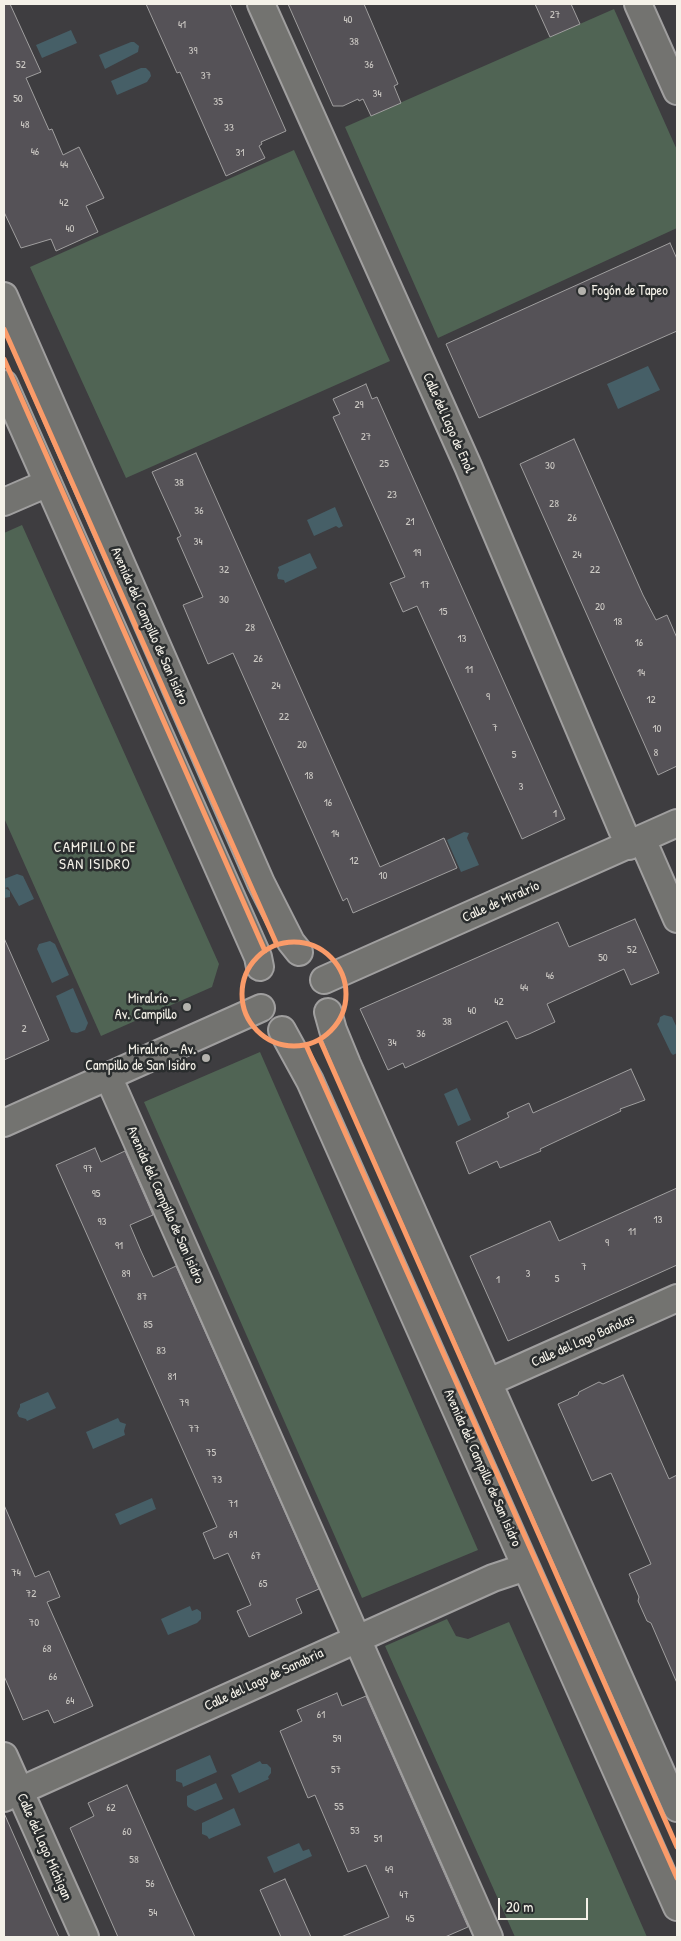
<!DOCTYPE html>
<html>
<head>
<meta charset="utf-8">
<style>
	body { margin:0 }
	#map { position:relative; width:681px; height:1941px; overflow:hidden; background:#3e3d40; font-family:"Patrick Hand",sans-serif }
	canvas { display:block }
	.frame { position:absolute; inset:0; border:5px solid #f4f1e8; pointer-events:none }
	.scale { position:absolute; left:498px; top:1898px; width:90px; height:22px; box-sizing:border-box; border:2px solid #f4f1e8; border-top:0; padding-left:6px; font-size:15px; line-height:18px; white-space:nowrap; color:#f4f1e8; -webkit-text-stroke:4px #2a2d2e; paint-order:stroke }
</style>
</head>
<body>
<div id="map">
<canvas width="681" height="1941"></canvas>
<div class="frame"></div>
<div class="scale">20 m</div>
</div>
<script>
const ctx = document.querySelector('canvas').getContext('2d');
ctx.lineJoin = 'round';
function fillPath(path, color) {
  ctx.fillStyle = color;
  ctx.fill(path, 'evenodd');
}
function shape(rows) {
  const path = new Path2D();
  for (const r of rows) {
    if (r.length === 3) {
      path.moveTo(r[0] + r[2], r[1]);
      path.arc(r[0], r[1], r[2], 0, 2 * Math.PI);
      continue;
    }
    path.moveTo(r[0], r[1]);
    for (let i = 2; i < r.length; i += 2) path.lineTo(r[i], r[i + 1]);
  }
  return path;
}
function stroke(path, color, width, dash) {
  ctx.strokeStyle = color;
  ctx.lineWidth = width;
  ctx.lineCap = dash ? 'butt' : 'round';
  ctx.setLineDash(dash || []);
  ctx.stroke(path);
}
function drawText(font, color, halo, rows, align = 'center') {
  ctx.font = font + ' "Patrick Hand",sans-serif';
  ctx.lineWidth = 5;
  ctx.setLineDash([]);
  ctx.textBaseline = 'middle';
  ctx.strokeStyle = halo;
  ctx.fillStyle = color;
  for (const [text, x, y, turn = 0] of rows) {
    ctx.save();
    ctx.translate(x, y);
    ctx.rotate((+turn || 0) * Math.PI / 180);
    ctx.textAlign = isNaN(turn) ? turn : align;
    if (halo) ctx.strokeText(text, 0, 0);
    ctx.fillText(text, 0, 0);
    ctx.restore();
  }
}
fillPath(shape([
	[614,9,677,150,677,228,438,338,345,127],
	[294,150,390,361,126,478,30,267],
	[22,525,219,964,212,987,101,1036,4,818,4,533],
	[260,1052,478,1550,362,1598,144,1102],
	[447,1619,456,1636,468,1639,509,1622,647,1937,515,1937,385,1646]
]), '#506454');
fillPath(shape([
	[71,30,77,43,42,58,36,45],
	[131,42,134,42,139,46,138,52,105,69,99,55],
	[141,68,146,68,150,72,151,76,147,82,117,95,111,81],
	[648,366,660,390,618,409,607,384],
	[335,507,343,526,339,528,336,526,314,536,307,520],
	[310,553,317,568,285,583,284,580,278,579,277,575,279,570,278,567],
	[464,832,469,833,467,838,479,865,461,872,447,840],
	[17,874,23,876,34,899,19,906,8,887,5,888,10,891,10,897,4,898,4,879],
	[50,941,55,944,69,975,52,983,37,949,39,944],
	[73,988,88,1023,85,1030,77,1033,71,1032,56,996],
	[664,1015,672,1017,677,1028,677,1053,673,1055,671,1053,657,1024,659,1022,660,1017],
	[457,1088,471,1120,458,1126,444,1094],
	[48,1392,56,1408,27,1421,26,1419,19,1417,17,1413,20,1407,20,1404],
	[118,1418,120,1422,126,1424,124,1431,125,1435,93,1449,86,1432],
	[152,1498,156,1509,120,1525,115,1514],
	[190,1606,192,1611,197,1609,201,1612,201,1619,197,1623,168,1635,161,1619],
	[210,1755,217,1772,183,1787,182,1783,176,1781,176,1770],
	[260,1761,262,1764,267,1764,271,1768,271,1773,268,1777,269,1779,239,1793,231,1775],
	[216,1783,223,1799,195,1811,188,1807,187,1805,187,1796],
	[234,1808,241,1825,209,1839,207,1836,202,1834,202,1823],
	[299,1843,303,1851,309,1849,312,1856,274,1873,267,1857]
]), '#465f67');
const building = shape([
	[4,4,10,4,41,72,26,78,49,130,52,129,63,155,79,147,104,198,86,206,98,232,56,251,51,239,21,248,4,212,4,4],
	[146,4,230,4,286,131,261,142,262,144,259,146,265,158,226,176,180,72,177,73,146,4],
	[288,4,364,4,398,84,394,86,401,103,371,116,363,99,359,101,358,99,343,106,333,106,288,4],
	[535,4,571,4,580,24,550,37,535,4],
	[670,243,677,259,677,331,479,418,446,344,670,243],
	[366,384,372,399,377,397,565,819,522,839,417,606,403,612,390,583,405,577,333,417,340,414,333,399,366,384],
	[574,439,643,595,656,620,667,615,677,638,677,766,658,775,520,464,574,439],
	[196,453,380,867,444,838,457,868,353,913,347,898,343,901,233,653,208,664,183,605,203,597,177,538,181,536,152,472,196,453],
	[635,919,659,973,631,985,624,969,547,1004,555,1022,529,1034,516,1039,507,1021,405,1068,403,1063,388,1070,360,1009,558,922,569,947,635,919],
	[4,938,49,1040,4,1060,4,938],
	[631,1069,645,1100,620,1109,621,1111,540,1149,541,1151,500,1168,497,1161,469,1174,456,1142,509,1117,507,1113,529,1103,533,1113,631,1069],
	[95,1148,101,1162,125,1151,153,1215,130,1225,141,1251,153,1277,176,1266,319,1589,296,1599,302,1613,249,1637,237,1611,251,1605,228,1553,214,1559,203,1533,217,1527,56,1165,95,1148],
	[677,1188,677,1265,508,1341,470,1256,550,1221,559,1241,677,1188],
	[623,1375,669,1479,677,1475,677,1683,651,1623,647,1621,638,1601,639,1597,629,1574,651,1564,611,1473,592,1481,558,1404,578,1395,579,1392,599,1382,603,1384,623,1375],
	[4,1505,35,1577,49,1571,60,1597,47,1602,93,1706,54,1723,48,1710,23,1720,4,1676,4,1505],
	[337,1693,342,1706,366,1696,468,1927,445,1937,341,1937,389,1917,366,1865,348,1872,315,1795,308,1798,280,1731,302,1721,297,1710,337,1693],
	[127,1785,173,1889,195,1937,118,1937,70,1828,94,1816,88,1803,127,1785],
	[4,1813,48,1913,59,1937,4,1937,4,1813],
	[285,1879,311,1937,281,1937,260,1890,285,1879]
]);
fillPath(building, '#555257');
stroke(building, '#a09f9f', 1);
const street = shape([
	[261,4,468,466,629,846],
	[638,4,677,91],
	[4,296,261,883,291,942,299,952],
	[4,384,258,957,260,967],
	[4,502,48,483],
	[642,839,677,919],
	[324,980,677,823],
	[328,1012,333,1030,347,1064,677,1808],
	[282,1030,310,1081,677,1907],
	[108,1076,489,1937],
	[4,1123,261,1008],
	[489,1382,677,1298],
	[4,1756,85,1937],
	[4,1798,493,1578,526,1567]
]);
stroke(street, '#a09f9f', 30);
stroke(street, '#737370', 26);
stroke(shape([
	[4,329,277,945],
	[4,359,265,951],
	[294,994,52],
	[320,1040,677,1847],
	[306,1045,677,1878]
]), '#fa9b69', 5);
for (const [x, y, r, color] of [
	[582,291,5,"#b4b2ad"],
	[187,1007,5,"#b4b2ad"],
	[206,1058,5,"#b4b2ad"]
]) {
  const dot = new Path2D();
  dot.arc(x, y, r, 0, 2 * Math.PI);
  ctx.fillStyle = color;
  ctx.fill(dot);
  stroke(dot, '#2a2d2e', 2);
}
drawText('11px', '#ccc9c4', null, [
	["27",555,15],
	["40",348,20],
	["41",182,25],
	["38",354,42],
	["39",193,51],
	["52",21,65],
	["36",369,65],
	["37",206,76],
	["34",377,94],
	["50",18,99],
	["35",218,102],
	["48",25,125],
	["33",229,128],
	["46",35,152],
	["31",240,153],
	["44",64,165],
	["42",64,203],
	["40",70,229],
	["29",359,405],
	["27",366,437],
	["25",384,464],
	["30",550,466],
	["38",179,483],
	["23",392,495],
	["28",554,504],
	["36",199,511],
	["26",572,518],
	["21",410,522],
	["34",198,542],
	["19",417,553],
	["24",577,555],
	["32",224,570],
	["22",595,570],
	["17",425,585],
	["30",224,600],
	["20",600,607],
	["15",443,612],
	["18",618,622],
	["28",250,628],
	["13",462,639],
	["16",639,643],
	["26",258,659],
	["11",469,670],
	["14",641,673],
	["24",276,686],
	["9",488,697],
	["12",651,700],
	["22",284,717],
	["7",495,728],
	["10",657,729],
	["20",302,745],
	["8",656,753],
	["5",514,755],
	["18",309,776],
	["3",521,787],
	["16",328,803],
	["1",555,814],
	["14",335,834],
	["12",354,861],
	["10",383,876],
	["52",632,950],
	["50",603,958],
	["46",550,976],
	["44",524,988],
	["42",499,1002],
	["40",472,1011],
	["38",447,1022],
	["2",24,1029],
	["36",421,1034],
	["34",392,1043],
	["97",88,1169],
	["95",96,1194],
	["13",658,1220],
	["93",102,1222],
	["11",632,1232],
	["9",607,1243],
	["91",119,1246],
	["7",584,1267],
	["89",126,1274],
	["3",528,1274],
	["5",557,1279],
	["1",498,1280],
	["87",142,1297],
	["85",148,1325],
	["83",161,1351],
	["81",172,1377],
	["79",184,1403],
	["77",194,1429],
	["75",211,1453],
	["73",217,1480],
	["71",233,1504],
	["69",233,1535],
	["67",256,1556],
	["74",16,1573],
	["65",263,1584],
	["72",31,1594],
	["70",34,1623],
	["68",47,1649],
	["66",53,1677],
	["64",70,1701],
	["61",321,1715],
	["59",337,1739],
	["57",336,1770],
	["55",339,1807],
	["62",111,1808],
	["53",355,1831],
	["60",127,1832],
	["51",378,1839],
	["58",134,1860],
	["49",389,1870],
	["56",150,1884],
	["47",404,1895],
	["54",153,1913],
	["45",410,1919]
]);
drawText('14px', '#f4f1e8', '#2a2d2e', [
	["Fogón de Tapeo",592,291,"left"],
	["Miralrío -",177,999],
	["Av. Campillo",177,1015],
	["Miralrío - Av.",196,1050],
	["Campillo de San Isidro",196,1066]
], 'right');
drawText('14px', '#f4f1e8', '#2a2d2e', [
	["Calle del Lago de Enol",448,423,66],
	["Avenida del Campillo de San Isidro",149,626,66],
	["Calle de Miralrío",501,902,-24],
	["Avenida del Campillo de San Isidro",165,1205,66],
	["Calle del Lago Bañolas",583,1341,-24],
	["Avenida del Campillo de San Isidro",482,1468,66],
	["Calle del Lago de Sanabria",264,1680,-25],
	["Calle del Lago Míchigan",44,1847,66]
]);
ctx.letterSpacing = '1px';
drawText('15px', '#f4f1e8', '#2a2d2e', [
	["CAMPILLO DE",95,848],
	["SAN ISIDRO",95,865]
]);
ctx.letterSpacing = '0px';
</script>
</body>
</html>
